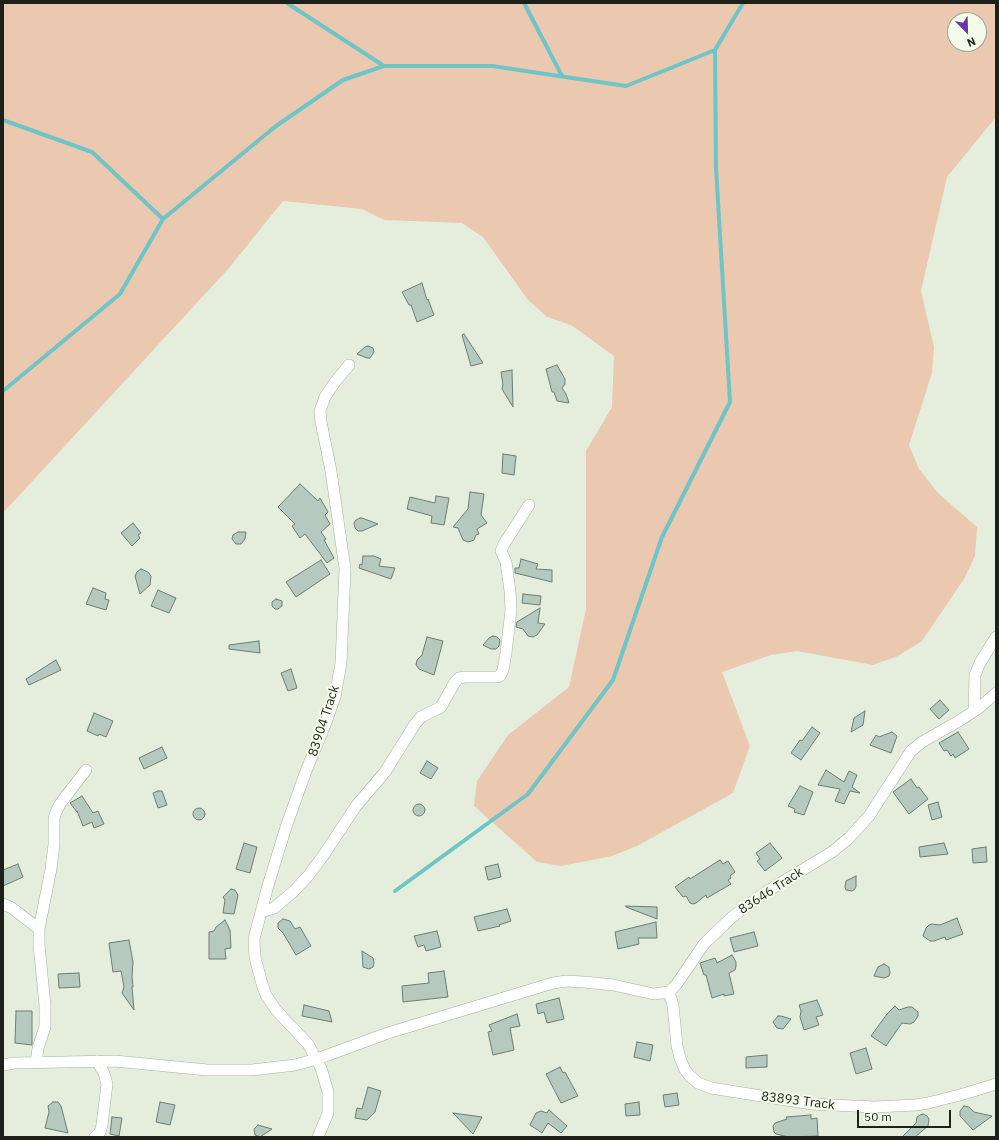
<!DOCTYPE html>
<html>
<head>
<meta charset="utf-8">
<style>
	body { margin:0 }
	#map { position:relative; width:999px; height:1140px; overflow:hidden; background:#e5eedc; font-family:"IBM Plex Sans",sans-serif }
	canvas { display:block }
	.frame { position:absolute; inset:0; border:4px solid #1e211a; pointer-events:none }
	.north { position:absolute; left:947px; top:12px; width:40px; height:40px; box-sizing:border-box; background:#f3fbea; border:1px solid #9ea497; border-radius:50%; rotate:157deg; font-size:11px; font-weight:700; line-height:16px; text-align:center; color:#1e211a }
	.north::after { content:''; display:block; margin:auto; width:14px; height:18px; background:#6d33a9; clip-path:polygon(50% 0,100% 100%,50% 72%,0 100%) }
	.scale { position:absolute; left:857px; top:1110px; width:94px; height:18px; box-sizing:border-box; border:2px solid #1e211a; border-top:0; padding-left:5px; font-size:12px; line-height:14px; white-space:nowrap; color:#1e211a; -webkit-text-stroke:3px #f3fbea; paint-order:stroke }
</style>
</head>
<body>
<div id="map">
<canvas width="999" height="1140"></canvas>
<div class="frame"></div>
<div class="north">N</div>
<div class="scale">50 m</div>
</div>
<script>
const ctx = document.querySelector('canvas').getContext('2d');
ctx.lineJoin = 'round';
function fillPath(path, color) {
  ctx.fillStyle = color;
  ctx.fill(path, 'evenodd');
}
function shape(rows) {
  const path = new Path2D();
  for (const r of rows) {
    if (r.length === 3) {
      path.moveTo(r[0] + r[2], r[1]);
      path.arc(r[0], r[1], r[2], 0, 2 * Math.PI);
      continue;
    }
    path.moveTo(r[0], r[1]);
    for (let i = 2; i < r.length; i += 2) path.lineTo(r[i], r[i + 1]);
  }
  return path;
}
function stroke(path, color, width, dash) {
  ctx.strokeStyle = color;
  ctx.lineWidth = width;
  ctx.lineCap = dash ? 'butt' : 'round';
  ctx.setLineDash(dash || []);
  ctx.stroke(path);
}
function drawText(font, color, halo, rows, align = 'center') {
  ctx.font = font + ' "IBM Plex Sans",sans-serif';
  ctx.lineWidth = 4;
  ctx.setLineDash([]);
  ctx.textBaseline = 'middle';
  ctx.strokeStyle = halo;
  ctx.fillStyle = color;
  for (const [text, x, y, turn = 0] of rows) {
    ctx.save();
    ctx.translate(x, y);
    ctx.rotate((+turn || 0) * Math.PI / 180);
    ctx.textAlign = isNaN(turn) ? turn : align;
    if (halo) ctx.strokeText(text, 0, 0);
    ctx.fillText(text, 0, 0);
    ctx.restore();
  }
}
fillPath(shape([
	[3,3,996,3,996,117,947,177,921,291,934,347,932,373,909,445,919,469,938,493,977,527,975,556,964,579,922,641,898,656,873,665,797,651,771,655,722,672,750,746,733,793,637,846,612,856,561,866,537,862,474,806,477,781,508,735,569,687,586,609,586,451,612,407,614,356,571,325,547,317,528,300,483,237,462,223,384,220,362,209,283,201,229,268,3,513],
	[955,20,979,20,979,44,955,44]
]), '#eac9b0');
stroke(shape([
	[287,3,384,66],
	[524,3,562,76],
	[3,120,92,152,163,219],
	[3,391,120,294,163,219,276,126,343,80,384,66,492,66,626,86,715,50,743,3],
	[395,891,528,794,613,680,662,537,730,402,716,168,715,50]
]), '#6fc4c6', 4);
const building = shape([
	[422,283,427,300,428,299,434,315,417,322,411,305,409,305,402,292,422,283],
	[464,334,483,363,471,366,462,335,464,334],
	[368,346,373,348,374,352,370,358,367,358,357,354,365,347,368,346],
	[557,365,565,379,565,384,562,388,566,394,569,403,557,401,554,392,552,392,546,369,557,365],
	[512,370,513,407,502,389,503,385,501,372,512,370],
	[503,454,516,456,514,475,502,473,503,454],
	[300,484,318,501,320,498,328,512,325,515,330,524,321,532,326,539,324,540,334,558,327,563,305,534,300,538,292,526,295,524,278,507,300,484],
	[470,492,484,494,481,515,487,523,477,529,479,534,476,535,474,540,468,542,463,540,458,528,453,527,468,509,470,492],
	[436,496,449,498,444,525,431,523,432,516,407,509,410,497,435,503,436,496],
	[360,518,362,518,378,524,362,531,358,531,355,528,354,523,356,520,360,518],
	[133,523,141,533,138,535,140,538,132,546,121,533,133,523],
	[238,532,246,532,245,539,241,544,236,544,232,539,233,535,238,532],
	[363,556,374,556,381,559,379,566,395,568,391,579,359,568,360,564,362,565,363,556],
	[521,559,538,564,536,569,552,570,552,582,515,573,515,568,519,568,521,559],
	[321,560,330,574,296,597,286,582,321,560],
	[141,569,148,572,151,576,150,585,140,594,135,576,137,572,141,569],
	[93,588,106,593,105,599,109,600,106,610,86,604,93,588],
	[158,590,176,598,169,613,151,606,158,590],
	[523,594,541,596,540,605,522,603,523,594],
	[276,599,282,601,282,606,278,609,275,609,272,606,272,602,276,599],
	[540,608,538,623,545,624,537,635,533,637,528,636,523,629,516,627,517,622,540,608],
	[493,636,497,637,500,640,499,646,496,649,491,649,483,645,489,638,493,636],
	[427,637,443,641,434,675,419,669,416,665,417,660,422,655,427,637],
	[259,641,260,653,229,649,229,645,259,641],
	[56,660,61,670,29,685,26,679,56,660],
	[291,669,297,688,288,691,281,673,291,669],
	[940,700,949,710,939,719,930,709,940,700],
	[865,711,863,725,851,732,854,718,865,711],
	[94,713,113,721,106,737,99,734,98,736,87,731,94,713],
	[812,727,820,733,801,760,791,753,800,740,802,741,812,727],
	[892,732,897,736,891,753,870,745,876,735,879,737,892,732],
	[958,732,969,749,955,758,953,754,951,756,947,750,944,751,939,743,958,732],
	[162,747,167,758,144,769,139,758,162,747],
	[427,761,438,768,431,779,420,773,427,761],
	[826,770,844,782,849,771,857,775,852,787,860,793,850,791,844,804,835,801,840,789,818,785,826,770],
	[911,779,917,788,919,787,928,799,909,814,893,792,911,779],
	[800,786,813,792,804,815,794,812,795,809,788,806,800,786],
	[158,791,162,791,167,805,158,808,153,793,158,791],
	[82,796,93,813,98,811,104,824,94,828,92,822,83,826,77,811,77,812,70,803,82,796],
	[938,802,942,817,932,820,928,805,938,802],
	[419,810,6],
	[199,814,6],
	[244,843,257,847,250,873,236,869,244,843],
	[770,843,782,858,765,871,757,861,760,859,756,853,770,843],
	[944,843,948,854,920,857,919,847,944,843],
	[986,847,987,862,973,863,972,849,986,847],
	[720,860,723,864,728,861,735,872,730,876,731,878,728,880,731,884,707,898,706,895,696,903,693,904,690,903,686,896,683,897,675,887,689,877,690,879,720,860],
	[18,864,23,877,3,886,3,870,18,864],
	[498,864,501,877,488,880,485,867,498,864],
	[856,876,856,887,854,890,852,891,846,890,845,887,846,881,856,876],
	[231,889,235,890,238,895,234,914,223,913,225,900,223,897,231,889],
	[626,906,657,907,657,919,626,907,626,906],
	[507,909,511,921,499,925,500,926,478,931,474,917,507,909],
	[957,918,963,934,946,940,945,937,934,941,930,941,923,936,926,928,929,925,932,924,940,925,957,918],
	[283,919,290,921,295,929,300,927,311,946,296,955,283,933,278,928,278,923,283,919],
	[225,920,230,930,231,948,225,949,226,959,209,959,209,932,214,931,216,927,225,920],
	[656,922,657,938,638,938,639,944,618,949,615,932,656,922],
	[437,931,441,947,426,951,424,945,418,947,414,936,437,931],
	[754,932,758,946,734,952,730,938,754,932],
	[129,940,133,962,132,977,133,987,132,987,134,1010,122,993,124,987,121,971,113,972,109,943,129,940],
	[362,951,373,958,374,963,373,967,369,969,363,967,362,951],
	[732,955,736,962,736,966,735,970,729,973,734,994,724,996,724,994,712,998,706,975,704,975,700,963,715,958,717,963,732,955],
	[884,964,889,967,890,973,889,976,884,978,874,976,878,967,884,964],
	[444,971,448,997,403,1002,402,986,429,983,428,973,444,971],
	[79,973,80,987,59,988,58,974,79,973],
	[559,998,564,1019,547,1023,544,1012,538,1014,536,1004,559,998],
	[817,1000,823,1015,816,1017,819,1025,804,1030,800,1017,801,1011,799,1005,817,1000],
	[304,1005,329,1011,332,1022,302,1016,304,1005],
	[895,1006,899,1010,908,1007,912,1007,918,1012,918,1016,914,1022,910,1024,902,1023,886,1046,871,1036,887,1014,895,1006],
	[16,1011,32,1011,32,1045,15,1043,16,1011],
	[517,1014,520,1026,510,1028,514,1050,493,1055,488,1032,492,1031,489,1025,517,1014],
	[778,1016,781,1016,791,1019,783,1029,777,1028,773,1022,778,1016],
	[637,1042,653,1045,650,1061,634,1057,637,1042],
	[866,1048,872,1069,856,1074,850,1053,866,1048],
	[767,1055,767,1067,746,1068,746,1057,767,1055],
	[560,1067,563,1073,565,1072,578,1096,561,1103,546,1074,560,1067],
	[368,1087,381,1091,375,1112,367,1120,355,1118,357,1108,362,1109,368,1087],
	[677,1093,679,1105,665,1107,663,1095,677,1093],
	[53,1102,58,1102,61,1106,68,1133,45,1128,49,1112,48,1106,53,1102],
	[160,1102,175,1105,170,1125,156,1122,160,1102],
	[639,1102,640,1115,626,1116,625,1104,639,1102],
	[964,1106,969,1107,974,1112,992,1116,973,1130,960,1116,960,1111,964,1106],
	[549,1110,567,1126,561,1133,548,1123,542,1133,530,1125,536,1113,541,1111,547,1113,549,1110],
	[453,1113,482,1117,473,1134,453,1113],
	[923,1114,927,1116,929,1119,928,1126,915,1137,902,1137,916,1123,917,1117,920,1115,923,1114],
	[811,1115,811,1119,817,1118,818,1136,789,1137,776,1134,774,1132,773,1126,775,1123,787,1119,786,1117,811,1115],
	[112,1117,122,1118,119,1136,110,1134,112,1117],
	[258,1125,272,1129,260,1137,255,1135,254,1129,258,1125]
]);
fillPath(building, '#b6c9bf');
stroke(building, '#6b7d74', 1);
const street = shape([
	[974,711,975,675,980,663,996,637],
	[3,904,12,908,39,929],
	[261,912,274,908,294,891,308,876,323,856,356,806,385,772,415,724,421,717,441,707,455,682,459,678,465,677,497,677,500,676,503,670,506,653,511,610,510,591,506,562,501,551,504,544,529,505],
	[669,992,673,1005,677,1046,680,1058,685,1070,690,1076,698,1083,711,1088,812,1104,874,1107,916,1105,928,1103,960,1095,996,1084],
	[36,1063,38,1048,45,1027,45,1005,39,945,39,929,51,869,54,844,54,819,56,812,60,804,86,770],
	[3,1065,14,1063,115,1061,207,1070,252,1070,295,1065,317,1059,388,1033,553,983,566,981,584,982,613,985,654,994,669,992,676,985,704,944,732,917,766,892,832,852,849,838,869,816,911,751,922,742,959,721,979,708,996,693],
	[95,1137,100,1132,102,1125,107,1084,104,1073,97,1061],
	[318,1137,328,1113,328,1092,321,1068,308,1044,276,1010,266,995,262,984,255,957,254,939,267,889,286,827,306,771,325,725,335,697,341,663,345,569,331,471,321,422,320,411,325,397,335,382,349,365]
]);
stroke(street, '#a6ae9e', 12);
stroke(street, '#fff', 11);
drawText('13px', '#1e211a', '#f3fbea', [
	["83904 Track",324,721,-72],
	["83646 Track",771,891,-33],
	["83893 Track",798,1101,7]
]);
</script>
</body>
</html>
